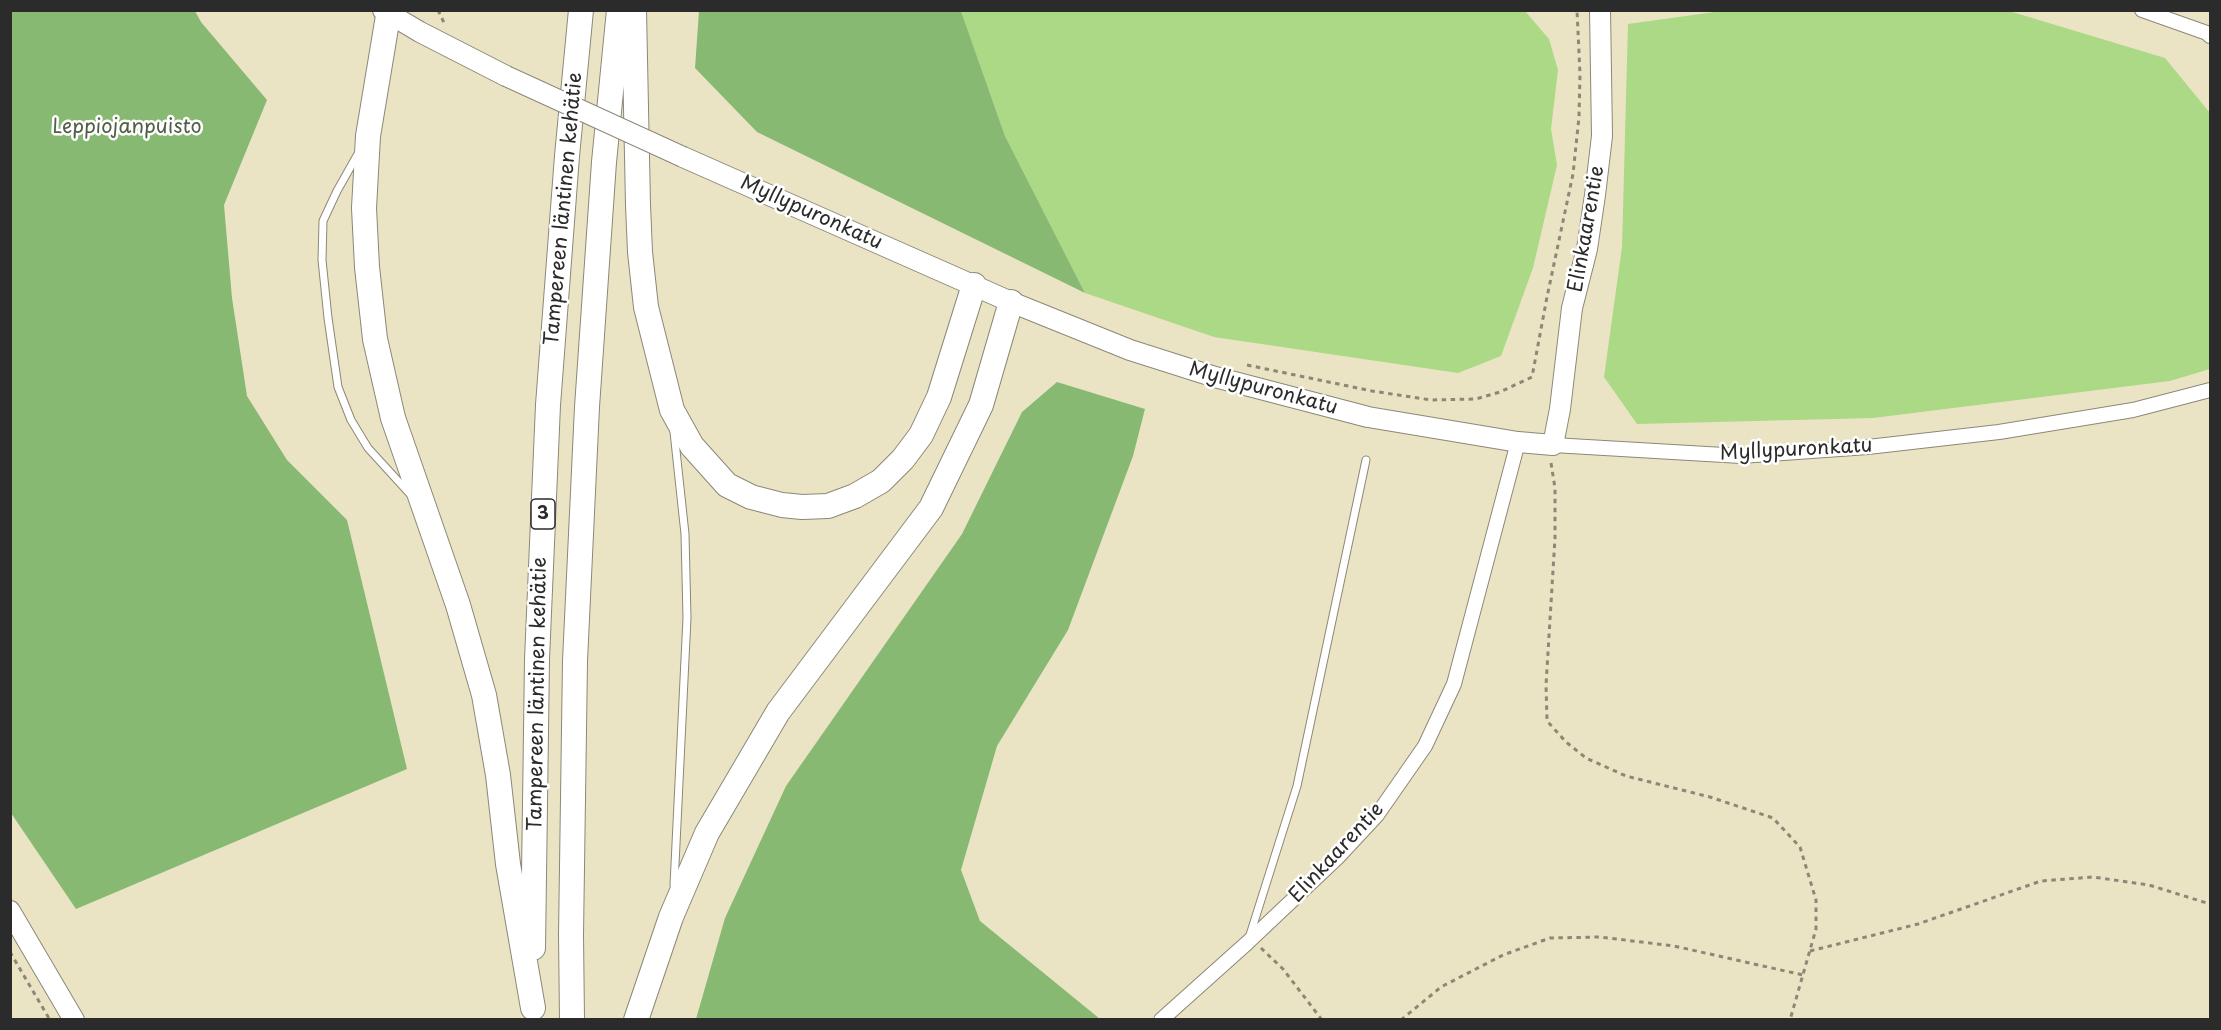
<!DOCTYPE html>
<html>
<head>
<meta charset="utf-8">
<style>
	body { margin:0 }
	#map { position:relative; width:2221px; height:1030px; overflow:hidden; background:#ebe4c4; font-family:"Playpen Sans",sans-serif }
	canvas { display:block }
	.frame { position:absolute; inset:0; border:12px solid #2b2b2b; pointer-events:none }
</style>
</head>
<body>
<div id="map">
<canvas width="2221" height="1030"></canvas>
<div class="frame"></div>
</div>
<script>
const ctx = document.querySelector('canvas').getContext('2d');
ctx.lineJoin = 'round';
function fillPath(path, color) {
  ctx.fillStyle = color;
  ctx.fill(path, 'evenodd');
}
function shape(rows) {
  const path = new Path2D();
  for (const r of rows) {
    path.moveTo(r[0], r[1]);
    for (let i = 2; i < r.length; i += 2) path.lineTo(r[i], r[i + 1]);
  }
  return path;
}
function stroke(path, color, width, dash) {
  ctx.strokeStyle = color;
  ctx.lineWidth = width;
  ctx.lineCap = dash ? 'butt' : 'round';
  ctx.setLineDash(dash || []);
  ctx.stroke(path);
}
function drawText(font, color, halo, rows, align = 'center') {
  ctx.font = font + ' "Playpen Sans",sans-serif';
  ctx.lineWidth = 5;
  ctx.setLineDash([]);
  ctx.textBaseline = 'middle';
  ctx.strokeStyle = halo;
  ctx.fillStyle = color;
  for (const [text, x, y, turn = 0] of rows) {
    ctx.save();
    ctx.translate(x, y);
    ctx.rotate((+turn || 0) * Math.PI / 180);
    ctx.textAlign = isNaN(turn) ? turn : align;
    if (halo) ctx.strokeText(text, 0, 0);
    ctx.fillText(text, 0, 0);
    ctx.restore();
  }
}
fillPath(shape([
	[1729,10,2009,11,2165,58,2210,113,2210,369,2170,381,1873,418,1637,424,1604,377,1622,247,1628,24],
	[961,11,1525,11,1549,39,1558,70,1551,129,1557,165,1533,268,1501,356,1458,373,1214,337,1085,293,1005,136]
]), '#abd986');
fillPath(shape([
	[10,11,195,11,201,22,267,100,224,205,232,298,247,396,287,460,347,520,407,769,76,909,11,813],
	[699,11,961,11,1005,136,1085,293,757,132,695,68],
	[1057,382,1145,409,1133,456,1068,630,997,746,961,870,980,921,1100,1019,696,1019,725,918,786,786,962,534,1022,412]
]), '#88b973');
const lane = shape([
	[359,152,337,191,323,221,322,260,328,318,338,387,351,420,368,448,410,494],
	[674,432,685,534,687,618,674,885],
	[1249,938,1297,786,1366,460]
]);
const street = shape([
	[2142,10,2207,33,2210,36],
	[1553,445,1741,456,1868,447,1999,432,2133,410,2210,390],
	[1161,1020,1247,943,1337,858,1377,815,1425,746,1454,684,1518,442]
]);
const secondary = shape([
	[383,10,420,32,506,76],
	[683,157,1011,302,1130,350,1215,377,1368,417,1518,442,1553,445,1560,409,1572,308,1587,249,1595,195,1602,136,1600,10],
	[10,911,74,1020]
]);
const highway = shape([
	[389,10,368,136,364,208,367,267,375,339,393,418,458,605,484,695,498,775,508,864,533,1008],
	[634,10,638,205,640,252,646,307,672,410,692,446,727,485,751,497,782,505,802,507,828,506,855,496,881,481,903,459,921,435,939,397,974,285],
	[533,948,537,659,548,405,567,156,581,10],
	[572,1020,571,935,575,661,587,407,604,162,619,10],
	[636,1020,671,917,707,833,778,712,931,508,981,405,1011,302]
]);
stroke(lane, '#8b8878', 9);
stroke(street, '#8b8878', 16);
stroke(secondary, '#8b8878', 22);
stroke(highway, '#8b8878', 26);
stroke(shape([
	[438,10,445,25],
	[1247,365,1372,391,1431,400,1476,399,1500,392,1532,377,1547,297,1573,174,1579,117,1580,74,1577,10],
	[1551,463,1555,488,1555,538,1546,685,1547,721,1566,742,1586,758,1626,776,1710,797,1773,818,1800,847,1816,900,1816,929,1790,1020],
	[1261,948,1283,969,1322,1020],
	[1810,951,1918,924,2041,881,2093,877,2149,885,2210,904],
	[10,952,50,1020],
	[1401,1020,1441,987,1503,955,1550,938,1600,937,1674,946,1803,975]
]), '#8b8878', 3, [4.5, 4.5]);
stroke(lane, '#fff', 7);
stroke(street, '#fff', 14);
stroke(secondary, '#fff', 20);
stroke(highway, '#fff', 24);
const secondaryBridge = shape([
	[506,76,683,157]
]);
stroke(secondaryBridge, '#8b8878', 22, []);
stroke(secondaryBridge, '#fff', 20);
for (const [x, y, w] of [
	[543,514,24]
]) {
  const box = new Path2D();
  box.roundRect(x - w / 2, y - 15, w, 30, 4.5);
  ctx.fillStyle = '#fff';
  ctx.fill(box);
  stroke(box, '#2b2b2b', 1.5);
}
drawText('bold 18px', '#2b2b2b', null, [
	["3",543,514]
]);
drawText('20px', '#515f46', '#fff', [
	["Leppiojanpuisto",127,127]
]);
drawText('20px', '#2b2b2b', '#fff', [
	["Tampereen läntinen kehätie",564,209,-85],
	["Myllypuronkatu",811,213,24],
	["Elinkaarentie",1587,229,-80],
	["Myllypuronkatu",1263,389,15],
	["Myllypuronkatu",1796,450,-3],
	["Tampereen läntinen kehätie",538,694,-89],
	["Elinkaarentie",1337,853,-47]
]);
</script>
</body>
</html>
